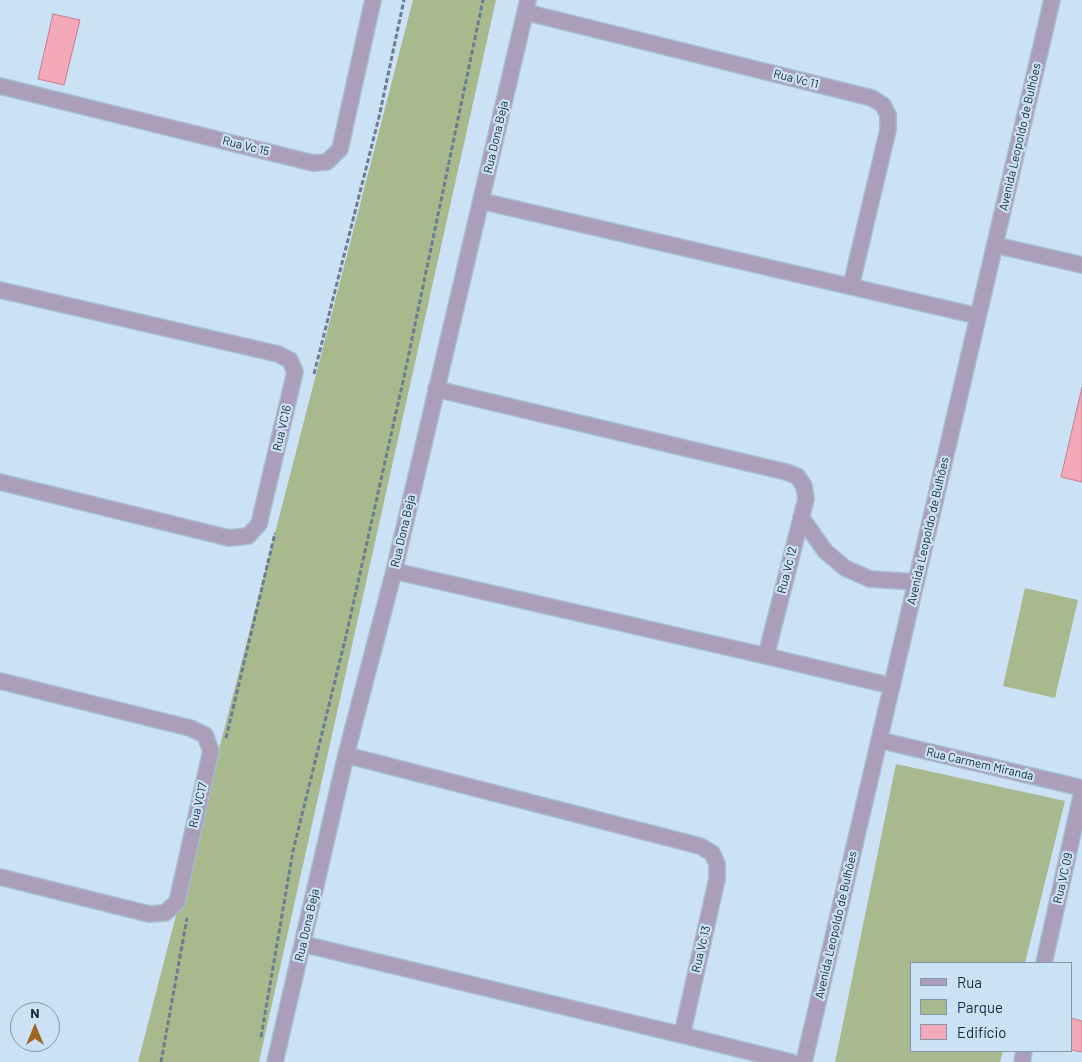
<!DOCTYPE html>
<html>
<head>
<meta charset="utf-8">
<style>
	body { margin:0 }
	#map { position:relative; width:1082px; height:1062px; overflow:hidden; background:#cbe1f5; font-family:Barlow,sans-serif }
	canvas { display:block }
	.legend { position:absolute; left:910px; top:962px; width:162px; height:90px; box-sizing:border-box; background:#cbe1f5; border:1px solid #8198ab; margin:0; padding:6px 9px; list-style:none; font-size:15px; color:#132a3d }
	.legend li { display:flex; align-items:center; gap:10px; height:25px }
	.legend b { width:25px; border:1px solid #8198ab }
	.north { position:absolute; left:10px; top:1002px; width:50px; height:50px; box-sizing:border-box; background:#cbe1f5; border:1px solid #8198ab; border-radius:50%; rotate:0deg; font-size:14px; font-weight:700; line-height:20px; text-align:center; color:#132a3d }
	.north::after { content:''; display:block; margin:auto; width:18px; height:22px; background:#9e6523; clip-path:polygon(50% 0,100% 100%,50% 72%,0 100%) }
</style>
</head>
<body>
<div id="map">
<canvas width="1082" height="1062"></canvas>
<ul class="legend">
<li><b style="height:6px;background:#aa9eb8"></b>Rua</li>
<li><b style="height:14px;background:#a7b98d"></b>Parque</li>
<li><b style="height:14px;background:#f4a9b9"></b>Edifício</li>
</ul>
<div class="north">N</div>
</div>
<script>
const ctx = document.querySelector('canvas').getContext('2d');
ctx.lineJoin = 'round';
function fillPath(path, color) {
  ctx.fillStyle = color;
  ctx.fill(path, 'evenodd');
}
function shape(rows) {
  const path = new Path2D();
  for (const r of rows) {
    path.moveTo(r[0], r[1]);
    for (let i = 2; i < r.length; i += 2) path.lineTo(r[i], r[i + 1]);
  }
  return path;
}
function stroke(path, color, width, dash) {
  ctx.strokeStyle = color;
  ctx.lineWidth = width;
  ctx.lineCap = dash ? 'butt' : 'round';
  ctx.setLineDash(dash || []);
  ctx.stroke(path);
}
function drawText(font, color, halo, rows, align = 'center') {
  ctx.font = font + ' Barlow,sans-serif';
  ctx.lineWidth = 4.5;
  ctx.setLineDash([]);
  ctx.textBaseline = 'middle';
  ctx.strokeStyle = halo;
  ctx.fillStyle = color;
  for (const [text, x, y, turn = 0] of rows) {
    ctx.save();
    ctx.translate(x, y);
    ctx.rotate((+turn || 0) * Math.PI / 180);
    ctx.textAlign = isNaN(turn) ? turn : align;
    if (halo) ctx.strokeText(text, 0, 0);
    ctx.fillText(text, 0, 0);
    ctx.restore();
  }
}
fillPath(shape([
	[413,0,496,0,259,1062,138,1062],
	[1025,588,1078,600,1055,698,1003,686],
	[896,764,1065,801,1025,963,911,963,911,1051,1003,1051,1000,1062,835,1062]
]), '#a7b98d');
const building = shape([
	[53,14,80,20,64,85,38,79,53,14],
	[1082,387,1082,482,1061,477,1082,387],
	[1071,1018,1082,1021,1082,1052,1071,1050,1071,1018]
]);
fillPath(building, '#f4a9b9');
stroke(building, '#c57e8e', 1);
const street = shape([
	[525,12,872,98,883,105,888,115,888,130,851,286],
	[0,86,313,163,327,162,340,149,373,0],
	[481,201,978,316],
	[995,245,1082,265],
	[0,290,278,354,290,360,295,372,259,524,248,536,229,538,0,482],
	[801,517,825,551,845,568,870,579,916,582],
	[394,571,766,656,806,499,804,486,797,476,786,472,436,389],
	[766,656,892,686],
	[0,681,190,728,205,735,211,751,177,902,165,913,149,914,0,877],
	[879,740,1082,788],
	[303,944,682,1035,717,879,717,864,712,853,700,846,346,755],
	[1044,963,1082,792],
	[682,1035,791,1062],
	[275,1062,346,755,394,571,528,0],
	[804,1062,1052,0],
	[1022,1062,1024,1051]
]);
stroke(street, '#a6bcd0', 18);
stroke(shape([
	[314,374,379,117,404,0],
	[226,738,275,533],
	[261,1037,293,851,346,636,404,377,483,0],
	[161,1062,187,918]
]), '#687e92', 3, [5, 2.5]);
stroke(street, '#aa9eb8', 15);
drawText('12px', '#132a3d', '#cbe1f5', [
	["Rua Vc 11",796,79,14],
	["Rua Dona Beja",496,137,-77],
	["Avenida Leopoldo de Bulhões",1020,137,-77],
	["Rua Vc 15",246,146,14],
	["Rua VC16",282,428,-77],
	["Rua Dona Beja",403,531,-77],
	["Avenida Leopoldo de Bulhões",928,531,-77],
	["Rua Vc 12",787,570,-76],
	["Rua Carmem Miranda",980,764,13],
	["Rua VC17",198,805,-77],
	["Rua VC 09",1063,878,-77],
	["Rua Dona Beja",307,925,-77],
	["Avenida Leopoldo de Bulhões",836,925,-77],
	["Rua Vc 13",701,949,-77]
]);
</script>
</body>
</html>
